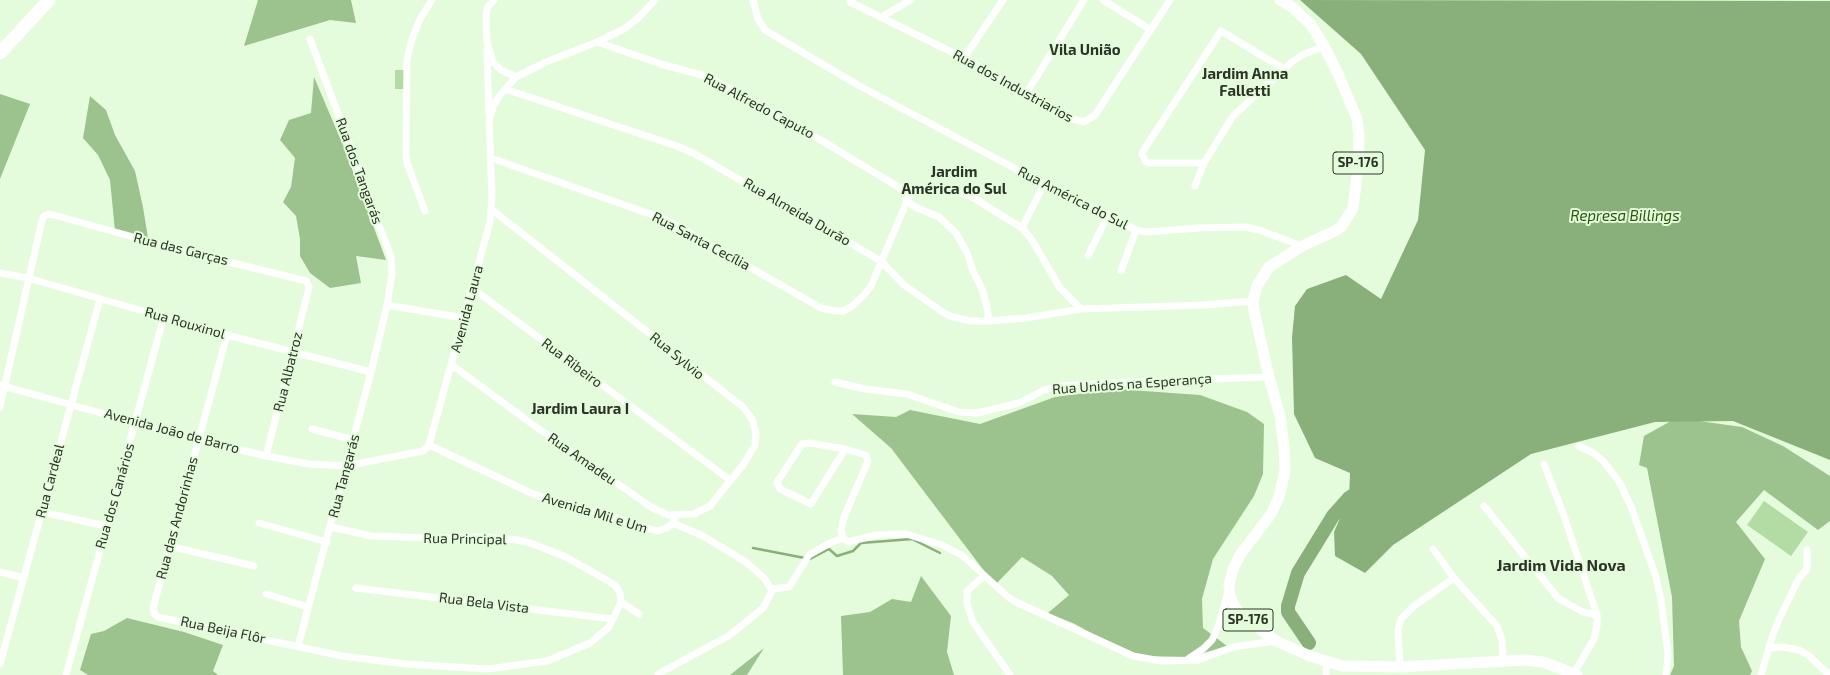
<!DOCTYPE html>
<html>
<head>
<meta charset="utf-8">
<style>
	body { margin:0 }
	canvas { display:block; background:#e4fcdb }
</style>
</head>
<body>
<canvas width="1830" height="675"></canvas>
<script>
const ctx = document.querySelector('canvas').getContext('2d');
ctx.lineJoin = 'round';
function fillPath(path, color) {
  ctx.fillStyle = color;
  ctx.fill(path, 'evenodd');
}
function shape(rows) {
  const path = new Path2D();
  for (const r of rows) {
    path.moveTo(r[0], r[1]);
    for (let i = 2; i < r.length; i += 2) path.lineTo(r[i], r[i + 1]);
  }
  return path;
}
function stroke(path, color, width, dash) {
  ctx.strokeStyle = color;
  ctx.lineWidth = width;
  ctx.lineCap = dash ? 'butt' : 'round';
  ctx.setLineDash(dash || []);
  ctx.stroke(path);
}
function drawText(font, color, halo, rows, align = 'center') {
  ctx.font = font + ' "Exo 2",sans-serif';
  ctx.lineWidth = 4;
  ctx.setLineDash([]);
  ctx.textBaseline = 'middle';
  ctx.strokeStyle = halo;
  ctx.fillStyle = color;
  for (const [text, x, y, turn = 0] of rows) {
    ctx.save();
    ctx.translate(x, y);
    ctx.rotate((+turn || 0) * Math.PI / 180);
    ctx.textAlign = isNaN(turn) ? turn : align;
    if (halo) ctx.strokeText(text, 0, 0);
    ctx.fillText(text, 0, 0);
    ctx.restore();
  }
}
fillPath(shape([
	[395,70,404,70,404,89,395,89],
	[1764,501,1808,532,1791,556,1747,525]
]), '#b3dba4');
fillPath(shape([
	[258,0,351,0,356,23,330,20,244,46],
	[314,77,343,145,386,260,356,256,361,283,330,288,310,273,300,256,300,239,296,216,283,202,291,187,295,158,280,140,289,120,311,113],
	[0,94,30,104,0,179],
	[90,96,106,110,115,135,135,171,143,207,148,238,115,231,110,180,98,155,83,138],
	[1116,389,1200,395,1247,412,1264,424,1263,474,1254,496,1213,559,1202,599,1203,628,1227,646,1190,657,1142,656,1096,636,1075,624,1048,613,1069,595,1052,576,1022,557,997,583,988,576,891,448,852,414,896,417,910,410,980,424,1055,397],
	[1671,421,1699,421,1742,427,1783,446,1830,476,1830,521,1818,530,1764,490,1736,522,1765,559,1739,621,1741,647,1752,671,1750,675,1670,675,1674,666,1672,597,1647,468,1639,465,1644,436],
	[921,576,951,616,947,652,954,675,843,675,841,616,870,612,892,599,911,602],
	[127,618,184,632,223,645,213,671,218,675,88,675,80,670,91,634,104,631],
	[764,648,747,675,730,675]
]), '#9cc38d');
fillPath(shape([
	[1300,0,1830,1,1830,460,1733,421,1655,422,1531,454,1393,545,1365,573,1335,556,1334,532,1349,498,1350,473,1315,458,1294,414,1292,337,1295,306,1307,289,1346,275,1381,299,1418,220,1425,150,1361,54]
]), '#89b07a');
stroke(shape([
	[753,548,810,559,829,549,837,556,853,551,861,543,912,539,940,553]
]), '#89b07a', 2.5);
stroke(shape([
	[1309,643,1288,612,1288,606,1298,573,1333,516,1349,498,1365,488]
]), '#89b07a', 14);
stroke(shape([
	[494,0,487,8,486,15,487,42,493,62,501,70,516,77],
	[753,0,758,19,765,30,856,84,1044,184,1136,230,1147,232,1199,228,1245,227,1259,230,1302,246],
	[1103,0,1151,30],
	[850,2,964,58,1073,119,1084,122,1095,115,1170,0],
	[881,17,911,0],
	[597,42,661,64,709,77,819,139,910,194],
	[487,50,489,114],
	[964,58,1003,0],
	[505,89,677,146,695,154,881,261,904,285,941,311,950,316,970,321,989,321,1026,318,1081,309,1203,305,1253,301],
	[1026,94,1084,0],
	[491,158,667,220,821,308,835,311,843,311,851,307,864,295,871,286,910,194,919,189,928,189,953,190,972,197,1022,228,1032,240,1060,288,1081,309],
	[1204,163,1149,163,1146,162,1142,154,1145,148,1221,31,1284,69],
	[1195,186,1204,163,1233,116,1292,62,1302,55,1324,46],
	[906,200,915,207,939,217,956,233,967,253,973,271,982,289,987,307,989,321],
	[425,211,407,163,406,154,407,60,411,42,420,19,432,0],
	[1022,228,1044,184],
	[1088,256,1108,215],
	[1121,271,1136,230],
	[0,273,28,278,227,335,371,372],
	[472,288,730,480],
	[387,305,464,318],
	[227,335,153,608,154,613,158,617,342,656,406,664,488,669,547,661,590,643,609,627,621,602,620,593,615,585,566,557,533,544,518,540,484,537,432,538,371,536,331,527],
	[452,365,532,424,631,493,651,507,668,515,694,514,710,506,743,465,755,445,756,433,752,419,743,407,491,209],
	[835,382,865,389,907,394,959,412,977,413,1019,403,1044,390,1062,386,1124,382,1269,377],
	[0,385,199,440,266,456,309,464,346,466,423,451,429,445,490,222,492,196,489,121,493,107,499,96,516,77,546,62,597,42,624,29,637,19,655,0],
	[0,407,42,220,44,216,50,214,184,251,306,281,309,287,307,296,266,456],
	[312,429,354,440],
	[429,445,531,493,561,504,610,516,657,531,667,528,673,523,676,515],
	[1579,446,1595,454,1604,462,1620,483,1632,509,1656,577,1661,600,1668,654,1666,675],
	[1544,464,1563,513,1597,615,1597,625,1594,639,1574,673],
	[1484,506,1559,599,1583,612,1597,615],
	[42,512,106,526],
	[259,523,327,542],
	[843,538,848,542,876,535,906,534,942,545,963,556,1008,597,1016,602,1133,656,1161,661,1198,660,1233,647,1276,641],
	[843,538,841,531,844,517,868,461,866,455,845,449,810,443,802,444,777,482,780,489,811,504,845,449],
	[169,546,254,566],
	[1433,549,1454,578,1497,626,1502,640,1503,660],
	[0,572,24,578],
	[984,576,967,591,967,604,973,622,1010,675],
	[356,588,613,619],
	[772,589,789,587,809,555,830,543,843,538],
	[266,594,308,607],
	[621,602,639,614],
	[298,646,371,372,387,305,392,274,391,257,388,248,371,207,352,151,310,39],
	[1770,648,1782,647,1799,650,1808,655,1829,675],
	[1188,659,1203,649,1212,640,1218,627,1228,592],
	[0,664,100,299],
	[1400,667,1398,631,1401,619,1414,606,1454,578],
	[658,674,730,635,763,608,772,591,765,579,746,562,703,536,673,523],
	[66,675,164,316],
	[1326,675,1327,662],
	[1761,675,1773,634,1781,615,1799,578,1807,569,1807,550]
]), '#fff', 7);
stroke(shape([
	[1280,0,1292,7,1311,25,1324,46,1339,76,1357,119,1359,137,1358,168,1353,208,1342,226,1335,231,1302,246,1269,267,1257,286,1253,301,1254,311,1269,377,1280,416,1284,447,1285,471,1279,497,1271,514,1240,555,1233,569,1229,585,1230,596,1235,607,1241,615,1276,641,1310,656,1342,666,1400,667,1524,660,1543,662,1577,675]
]), '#fff', 11);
stroke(shape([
	[0,53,49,0]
]), '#fff', 13);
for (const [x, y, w] of [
	[1358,163,50],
	[1248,620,50]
]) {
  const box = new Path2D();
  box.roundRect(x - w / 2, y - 11, w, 22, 3);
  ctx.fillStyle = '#e4fcdb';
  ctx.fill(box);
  stroke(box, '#2c3428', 1);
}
drawText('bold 13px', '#2c3428', null, [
	["SP-176",1358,163],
	["SP-176",1248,620]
]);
drawText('14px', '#2c3428', '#e4fcdb', [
	["Rua dos Industriarios",1013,86,29],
	["Rua Alfredo Caputo",759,106,28],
	["Rua dos Tangarás",359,171,70],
	["Rua América do Sul",1073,198,27],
	["Rua Almeida Durão",797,212,30],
	["Rua Santa Cecília",701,241,28],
	["Rua das Garças",181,249,14],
	["Avenida Laura",467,309,-75],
	["Rua Rouxinol",185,323,16],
	["Rua Sylvio",677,356,39],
	["Rua Ribeiro",572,363,37],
	["Rua Albatroz",288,372,-76],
	["Rua Unidos na Esperança",1132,384,-4],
	["Avenida João de Barro",172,431,15],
	["Rua Amadeu",582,459,35],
	["Rua Tangarás",344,476,-75],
	["Rua Cardeal",50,481,-75],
	["Rua dos Canários",115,496,-74],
	["Avenida Mil e Um",595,513,17],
	["Rua das Andorinhas",177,518,-75],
	["Rua Principal",465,539,1],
	["Rua Bela Vista",484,603,7],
	["Rua Beija Flôr",223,630,12]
]);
drawText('bold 15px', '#2c3428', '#e4fcdb', [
	["Vila União",1085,50],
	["Jardim Anna",1245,74],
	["Falletti",1245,91],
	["Jardim",954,172],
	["América do Sul",954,189],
	["Jardim Laura I",580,409]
]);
drawText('italic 15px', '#27580b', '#e4fcdb', [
	["Represa Billings",1625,216]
]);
drawText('bold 16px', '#2c3428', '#e4fcdb', [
	["Jardim Vida Nova",1561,566]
]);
</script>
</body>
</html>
